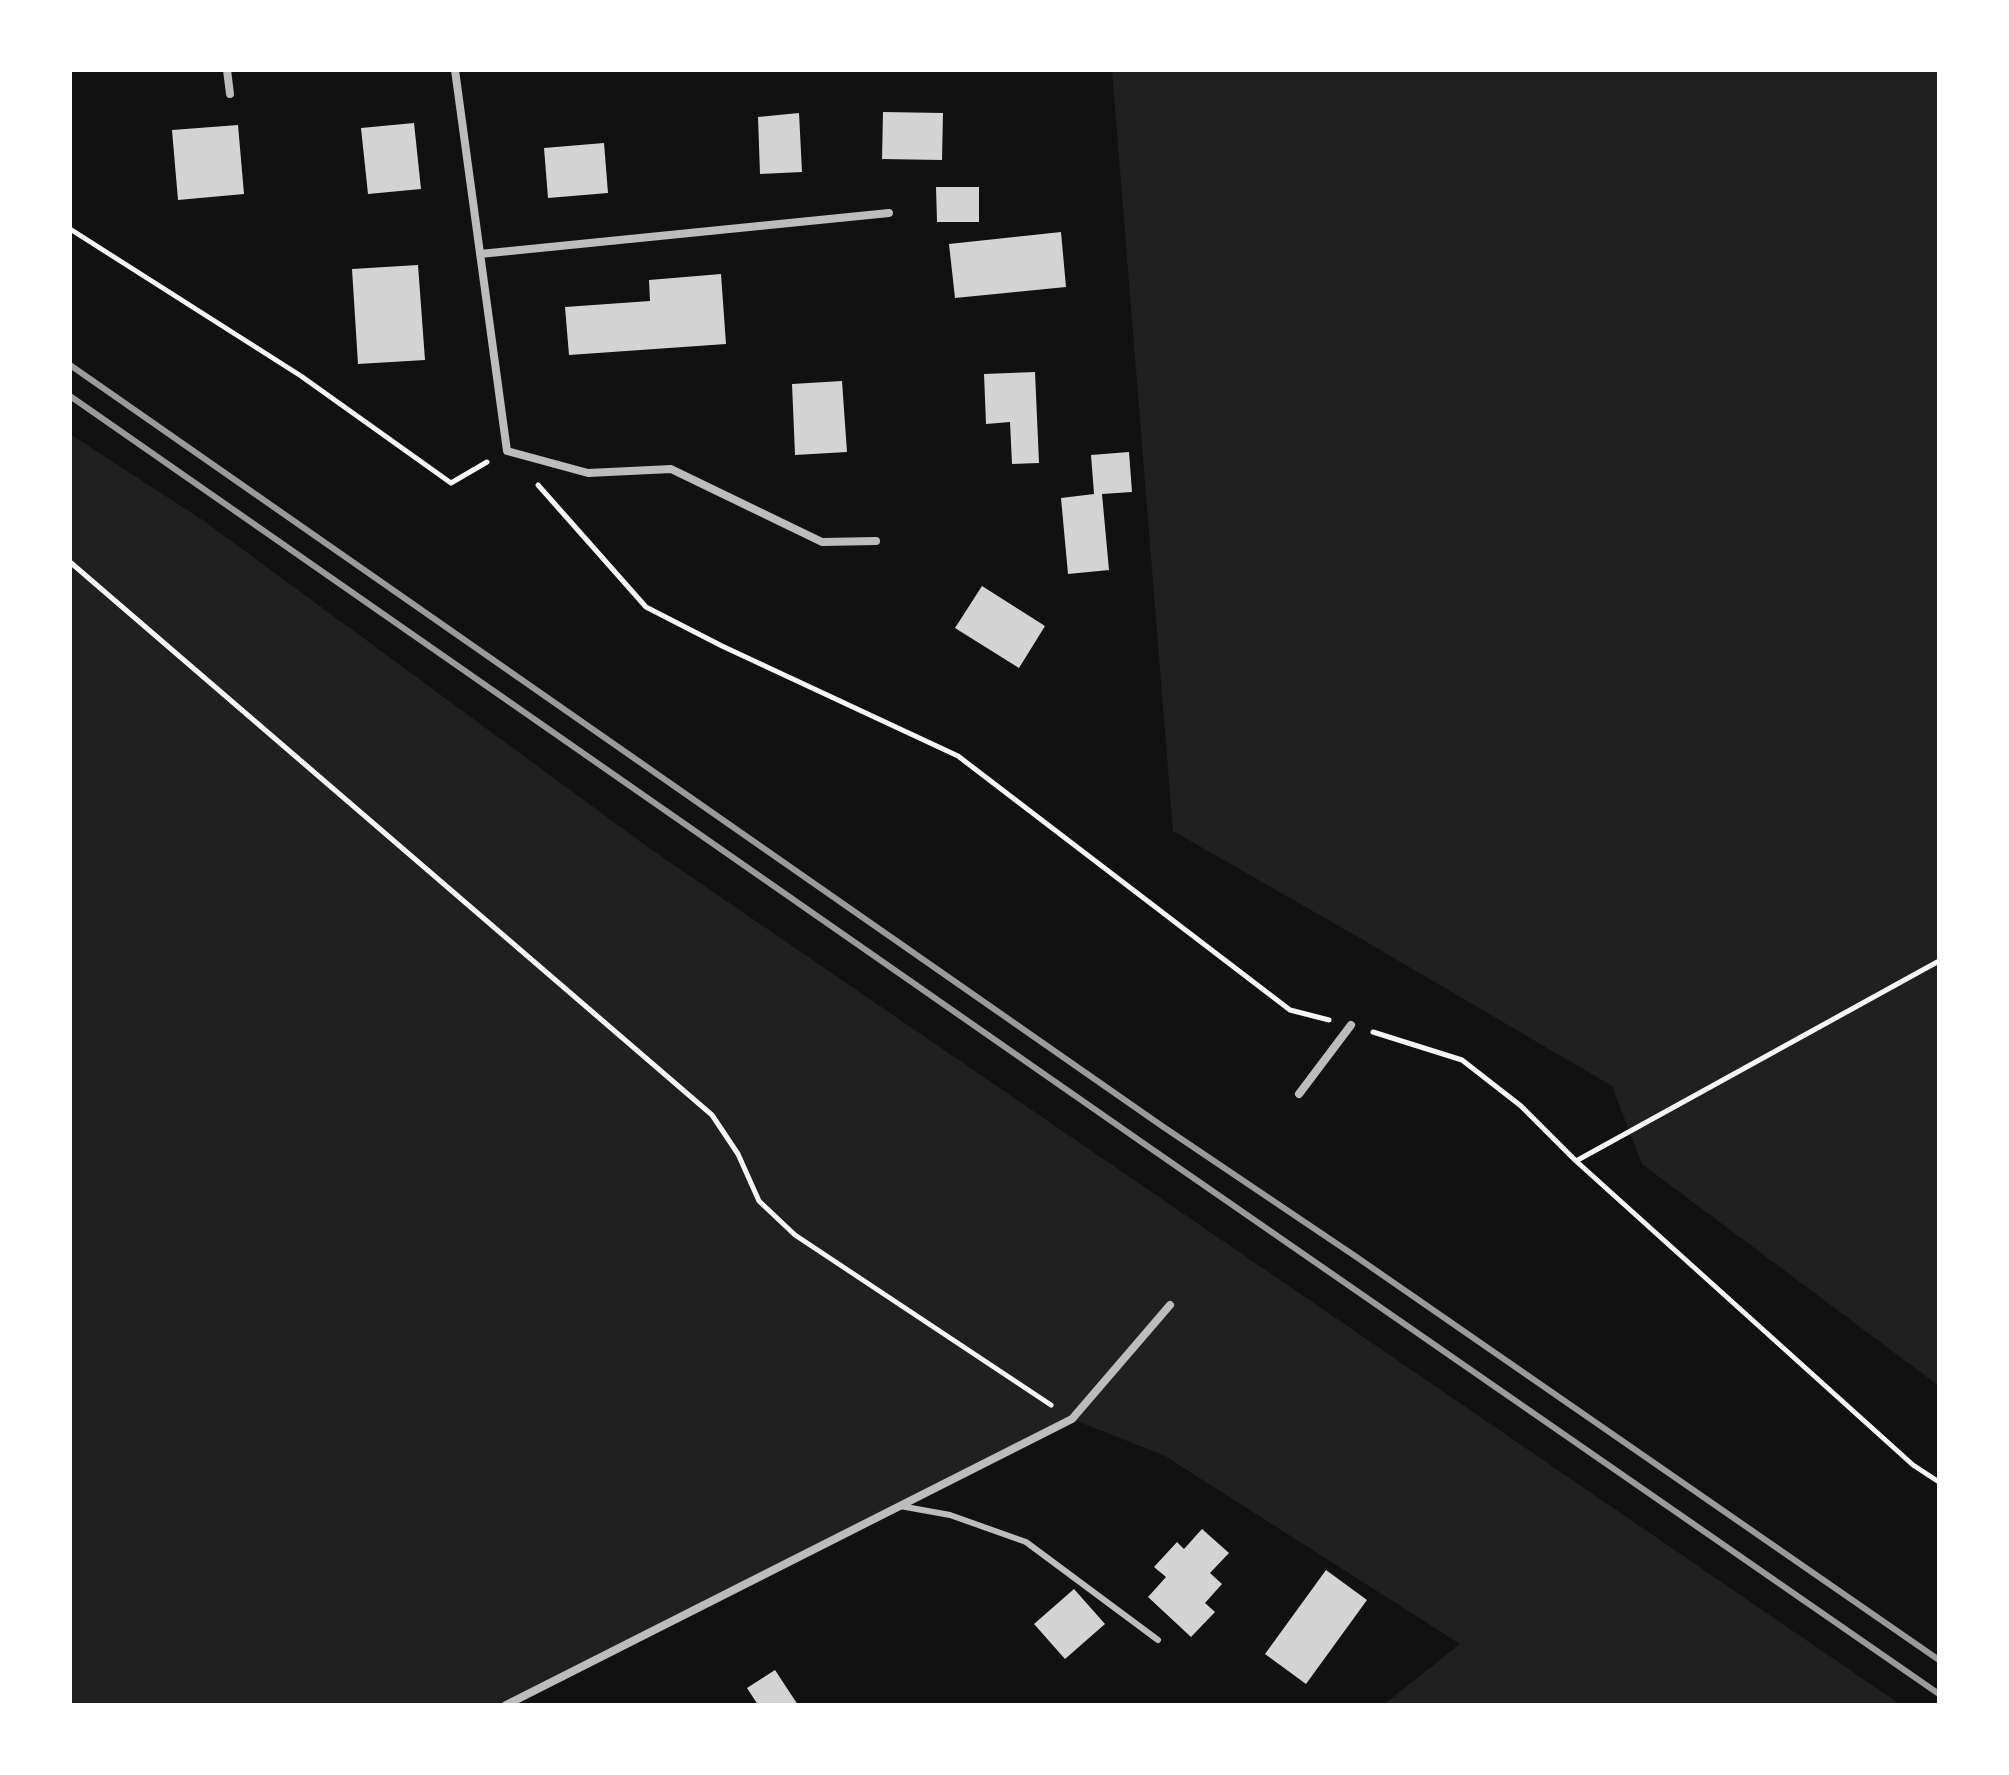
<!DOCTYPE html>
<html>
<head>
<meta charset="utf-8">
<style>
	body { margin:0 }
	#map { position:relative; width:2009px; height:1775px; overflow:hidden; background:#111; font-family:Lato,sans-serif }
	canvas { display:block }
	.frame { position:absolute; inset:0; border:72px solid #fff; pointer-events:none }
</style>
</head>
<body>
<div id="map">
<canvas width="2009" height="1775"></canvas>
<div class="frame"></div>
</div>
<script>
const ctx = document.querySelector('canvas').getContext('2d');
ctx.lineJoin = 'round';
function fillPath(path, color) {
  ctx.fillStyle = color;
  ctx.fill(path, 'evenodd');
}
function shape(rows) {
  const path = new Path2D();
  for (const r of rows) {
    path.moveTo(r[0], r[1]);
    for (let i = 2; i < r.length; i += 2) path.lineTo(r[i], r[i + 1]);
  }
  return path;
}
function stroke(path, color, width, dash) {
  ctx.strokeStyle = color;
  ctx.lineWidth = width;
  ctx.lineCap = dash ? 'butt' : 'round';
  ctx.setLineDash(dash || []);
  ctx.stroke(path);
}
fillPath(shape([
	[1112,70,1939,70,1939,1386,1642,1164,1612,1086,1370,944,1173,831],
	[70,434,204,521,649,848,1901,1705,1383,1705,1460,1644,1165,1456,1072,1419,506,1705,70,1705]
]), '#202020');
fillPath(shape([
	[883,112,943,113,942,160,882,159],
	[799,113,802,172,760,174,758,117],
	[414,123,421,189,368,194,361,128],
	[238,125,244,194,178,200,172,130],
	[604,143,608,193,548,198,544,148],
	[936,187,979,187,979,222,937,222],
	[1061,232,1066,287,955,298,949,244],
	[418,265,425,360,358,364,352,269],
	[721,274,726,344,569,355,565,307,650,301,649,280],
	[1035,372,1039,463,1012,464,1010,422,986,424,984,374],
	[842,381,847,452,795,455,792,384],
	[1129,452,1132,492,1102,494,1109,570,1068,574,1061,498,1094,494,1091,455],
	[982,586,1045,626,1019,668,955,628],
	[1202,1529,1229,1553,1210,1573,1222,1584,1205,1603,1215,1612,1191,1637,1148,1597,1166,1577,1154,1567,1177,1542,1184,1549],
	[1326,1570,1367,1600,1306,1684,1265,1654],
	[1074,1589,1105,1624,1065,1659,1034,1624],
	[775,1670,798,1705,758,1705,747,1688]
]), '#d3d3d3');
stroke(shape([
	[70,229,301,376,451,483,487,462],
	[538,485,646,607,722,646,958,756,1290,1010,1329,1020],
	[70,562,712,1115,738,1154,759,1201,795,1235,1051,1405],
	[1373,1032,1462,1060,1521,1106,1576,1161,1913,1465,1939,1482],
	[1576,1161,1939,961]
]), '#f5f5f5', 5);
stroke(shape([
	[900,1506,950,1515,1026,1542,1158,1640]
]), '#bcbcbc', 6);
stroke(shape([
	[227,70,230,94],
	[455,70,507,451,588,473,671,469,822,542,876,541],
	[480,254,889,213],
	[1299,1094,1351,1025],
	[506,1705,1072,1419,1170,1305]
]), '#bcbcbc', 8);
stroke(shape([
	[70,365,1162,1126,1355,1256,1939,1660],
	[70,396,1143,1143,1939,1694]
]), '#9a9a9a', 6);
</script>
</body>
</html>
